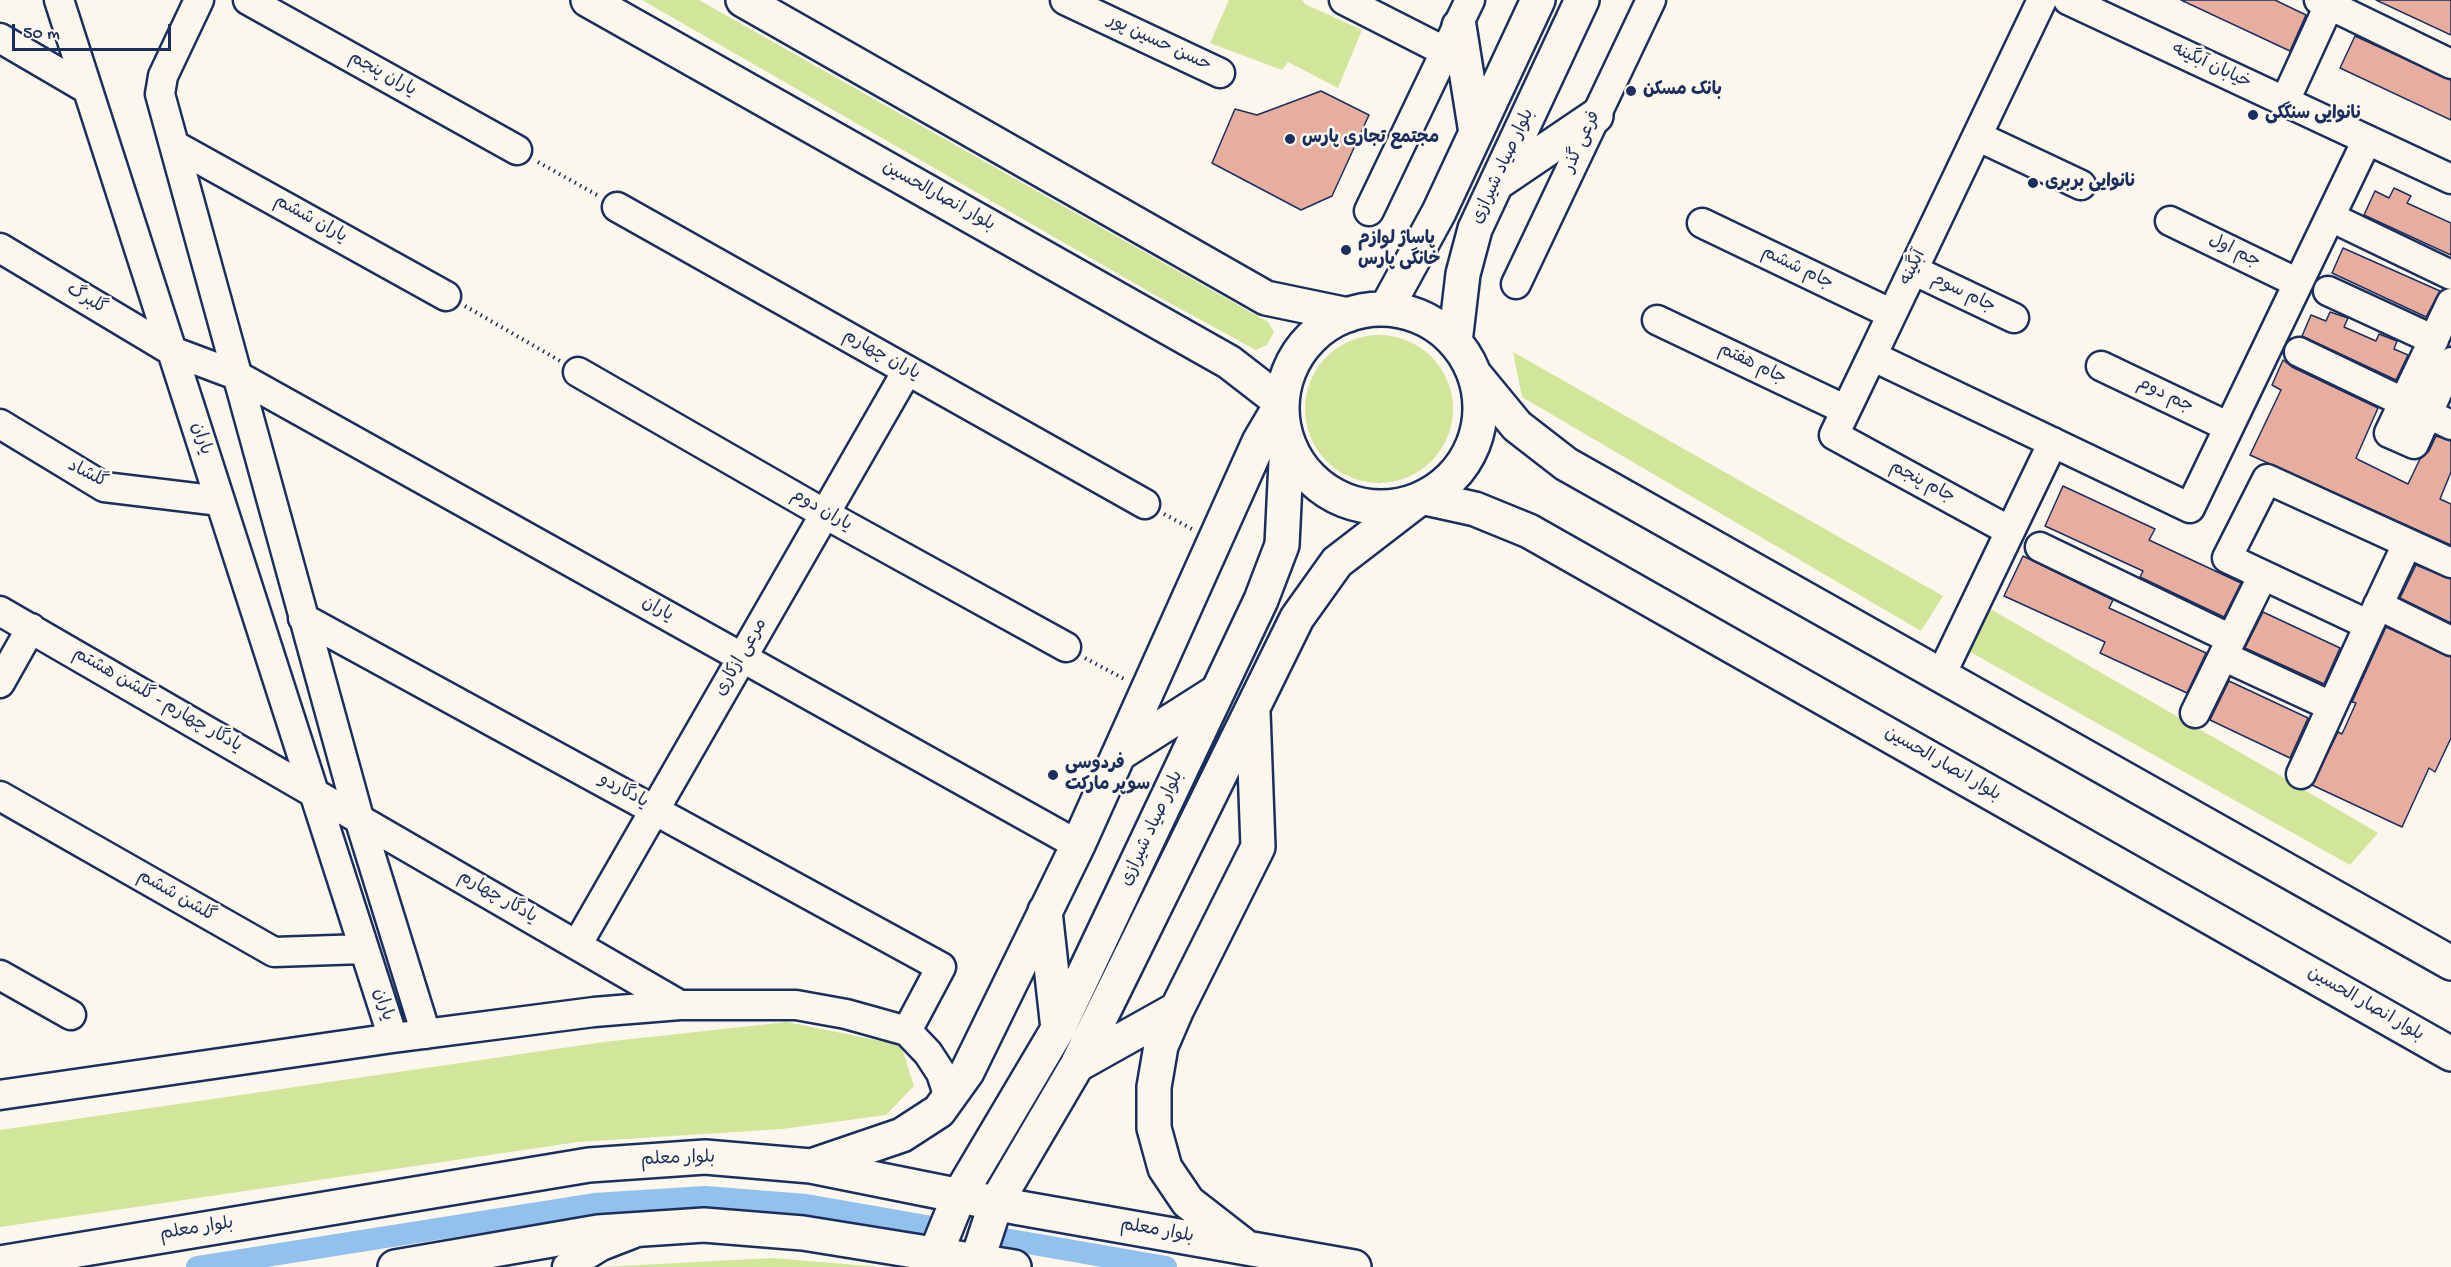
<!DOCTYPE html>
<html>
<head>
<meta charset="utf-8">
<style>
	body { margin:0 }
	#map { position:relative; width:2451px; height:1267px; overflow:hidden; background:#fbf7ec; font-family:"Gochi Hand",sans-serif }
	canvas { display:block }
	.scale { position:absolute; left:12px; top:24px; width:159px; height:27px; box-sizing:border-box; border:3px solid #1b2f5e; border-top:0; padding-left:8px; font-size:18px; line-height:21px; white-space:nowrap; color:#1b2f5e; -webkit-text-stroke:4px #fbf7ec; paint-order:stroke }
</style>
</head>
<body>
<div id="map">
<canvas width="2451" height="1267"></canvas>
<div class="scale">50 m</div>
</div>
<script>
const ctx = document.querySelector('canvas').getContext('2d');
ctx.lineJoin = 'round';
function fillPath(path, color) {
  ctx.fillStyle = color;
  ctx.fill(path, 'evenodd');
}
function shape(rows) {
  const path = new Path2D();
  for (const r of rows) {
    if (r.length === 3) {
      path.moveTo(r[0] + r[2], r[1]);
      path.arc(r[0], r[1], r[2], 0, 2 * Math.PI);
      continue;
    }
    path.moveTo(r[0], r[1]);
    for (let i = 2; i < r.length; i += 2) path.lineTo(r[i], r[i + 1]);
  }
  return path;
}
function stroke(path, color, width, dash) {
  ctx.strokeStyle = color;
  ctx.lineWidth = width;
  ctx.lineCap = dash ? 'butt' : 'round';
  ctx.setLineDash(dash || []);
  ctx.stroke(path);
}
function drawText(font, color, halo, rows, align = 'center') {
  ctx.font = font + ' "Gochi Hand","Playpen Sans Arabic",sans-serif';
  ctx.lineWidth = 5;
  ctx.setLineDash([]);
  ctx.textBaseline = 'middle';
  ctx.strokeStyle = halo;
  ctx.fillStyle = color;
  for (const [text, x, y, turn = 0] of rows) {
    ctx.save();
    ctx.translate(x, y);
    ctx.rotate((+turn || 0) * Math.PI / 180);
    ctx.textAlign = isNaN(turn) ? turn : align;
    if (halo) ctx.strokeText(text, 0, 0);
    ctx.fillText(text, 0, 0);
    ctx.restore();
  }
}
fillPath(shape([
	[642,0,699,0,1268,322,1274,332,1267,345,1256,350,1155,295],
	[1229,0,1302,0,1305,4,1362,30,1338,88,1288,62,1282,70,1210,43],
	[1379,409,74],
	[1513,352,1943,596,1921,631,1522,397],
	[1985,606,2274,772,2378,833,2350,865,1965,649],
	[787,1022,901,1045,914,1086,886,1115,782,1129,578,1142,0,1227,0,1130,604,1042],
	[772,1258,881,1267,601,1267]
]), '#d1e69b');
stroke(shape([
	[999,1238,1166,1267],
	[197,1267,594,1204,705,1197,806,1205,932,1227]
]), '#92c1ed', 22);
const building = shape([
	[2181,0,2275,0,2306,15,2290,51,2181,0],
	[2376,0,2451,0,2451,35,2376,0],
	[2355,36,2451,80,2451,120,2340,68,2355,36],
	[1321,91,1369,115,1332,196,1301,210,1212,163,1235,109,1257,115,1321,91],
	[2394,188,2411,196,2407,203,2451,223,2451,255,2364,215,2375,191,2389,198,2394,188],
	[2343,248,2440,291,2426,317,2332,273,2343,248],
	[2330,312,2348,318,2344,327,2376,341,2379,334,2397,341,2394,349,2408,355,2396,380,2302,336,2311,315,2326,321,2330,312],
	[2283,360,2292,367,2378,408,2356,458,2359,460,2408,484,2420,459,2429,451,2436,436,2451,441,2451,472,2440,499,2451,504,2451,545,2250,455,2281,390,2272,385,2283,360],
	[2063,486,2155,529,2149,540,2241,583,2224,617,2140,577,2143,571,2045,526,2063,486],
	[2023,556,2113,600,2109,608,2206,653,2187,693,2100,653,2105,642,2004,596,2023,556],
	[2416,565,2451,579,2451,623,2400,598,2416,565],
	[2263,612,2340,648,2324,684,2245,648,2263,612],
	[2386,627,2451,657,2451,738,2435,772,2429,768,2402,827,2312,785,2338,732,2342,734,2356,703,2352,702,2386,627],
	[2229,681,2308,718,2290,758,2210,720,2229,681]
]);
fillPath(building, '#e7aea0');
stroke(building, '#1b2f5e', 1.5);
const minor = shape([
	[59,0,393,1038],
	[199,0,163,76,160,94,359,818,426,1034],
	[248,0,517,150],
	[1065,0,1220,73],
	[1344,0,1446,52],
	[2042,0,1872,356,2190,508,2367,140],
	[2068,0,2451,179],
	[2319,0,2451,64],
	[0,38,87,89],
	[2285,101,2329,5],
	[1977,136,2081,185],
	[174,145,446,296],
	[617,207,1145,504],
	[1369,211,1470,0],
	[2170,221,2298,283],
	[1702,223,1892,314],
	[2345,224,2451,275],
	[0,248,172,351,236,375,1078,845],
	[1913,270,2014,318],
	[1516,284,1651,0],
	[2328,291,2434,340],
	[2451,303,2389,433,2414,444,2451,362],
	[1657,320,1846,410],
	[2299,352,2451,425],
	[1872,356,1834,435,2010,531],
	[2101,366,2229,427],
	[578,372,825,514,1066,647],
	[0,424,104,487,220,501],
	[2407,544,2369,625,2227,558,2267,479,2451,563],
	[2040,547,2231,639],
	[2263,575,2223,656,2331,706],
	[2378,605,2451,641],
	[0,611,680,1005],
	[1941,675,2053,442],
	[0,683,31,628],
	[2195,713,2223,656],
	[2301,774,2369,625],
	[0,796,274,952,364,949],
	[577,945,907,371],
	[0,975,71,1015],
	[907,1031,928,1053,941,1073,949,1097],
	[0,1095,393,1038,594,1012,680,1005,796,1005,846,1014,907,1031,941,967,303,618],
	[567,1267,601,1246,632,1234]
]);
const major = shape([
	[588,0,1229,362,1282,403,1259,442,1078,845,967,1072,939,1111,902,1135,811,1166],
	[743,0,1266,298,1348,315],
	[1459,26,1476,133],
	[1497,183,1596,116],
	[1381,408,99],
	[1386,309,1439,212,1538,0],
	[1455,342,1463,274,1475,229,1582,0],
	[1475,375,1517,426,1566,464,2451,963],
	[1425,498,1475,509,1529,531,2451,1054],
	[1119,754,1218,691],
	[1045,911,1058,1029],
	[1077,1065,1177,1009],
	[1242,1244,1188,1202,1165,1168,1154,1128,1154,1087,1161,1046,1177,1009,1258,847,1253,712],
	[936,1253,959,1196,1058,1029,1261,600,1282,545,1287,441],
	[977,1261,996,1203,1077,1065,1297,618,1337,562,1415,502],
	[0,1263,589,1165,705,1157,811,1166,1020,1208,1354,1267],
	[395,1267,598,1232,704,1225,803,1233,1014,1267]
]);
stroke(minor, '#1b2f5e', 33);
stroke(major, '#1b2f5e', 38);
stroke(shape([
	[538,162,597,195],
	[465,306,560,361],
	[1164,514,1192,529],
	[1085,658,1126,680]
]), '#1b2f5e', 4, [1.5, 4.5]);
stroke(minor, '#fbf7ec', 28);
stroke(major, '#fbf7ec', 33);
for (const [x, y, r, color] of [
	[1631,91,6,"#1b2f5e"],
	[2253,115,6,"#1b2f5e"],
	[1290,139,6,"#1b2f5e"],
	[2033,183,6,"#1b2f5e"],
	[1346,250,6,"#1b2f5e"],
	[1053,775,6,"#1b2f5e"]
]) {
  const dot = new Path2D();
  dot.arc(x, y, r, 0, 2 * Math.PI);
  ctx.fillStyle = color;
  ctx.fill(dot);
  stroke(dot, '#fbf7ec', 2);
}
drawText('18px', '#1b2f5e', '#fbf7ec', [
	["حسن حسین پور",1159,44,25],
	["خیابان آبگینه",2211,67,25],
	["یاران پنجم",382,75,29],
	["فرعی گذر",1583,142,-65],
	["بلوار صیاد شیرازی",1504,167,-65],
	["بلوار انصارالحسین",938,197,29],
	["یاران ششم",310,220,29],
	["جم اول",2234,252,26],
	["آبگینه",1914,268,-64],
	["جام ششم",1797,269,26],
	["جام سوم",1963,294,26],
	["گلبرگ",86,300,31],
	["یاران چهارم",881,356,29],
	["جام هفتم",1752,365,26],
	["جم دوم",2165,396,26],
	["یاران",200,439,72],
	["گلشاد",87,475,27],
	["جام پنجم",1922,483,28],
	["یاران دوم",821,511,30],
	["یاران",657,610,29],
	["مرعی ازکاری",742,658,-60],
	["یادگار چهارم - گلشن هشتم",157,701,30],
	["بلوار انصار الحسین",1942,765,30],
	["یادگار‌دو",623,792,29],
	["بلوار صیاد شیرازی",1153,829,-65],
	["گلشن ششم",176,897,30],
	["یادگار چهارم",497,898,30],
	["یاران",382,1005,72],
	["بلوار انصار الحسین",2365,1005,30],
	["بلوار معلم",678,1160,-2],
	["بلوار معلم",197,1230,-9],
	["بلوار معلم",1157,1232,10]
]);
drawText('bold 18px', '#1b2f5e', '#fbf7ec', [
	["بانک مسکن",1643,91],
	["نانوایی سنگکی",2265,115],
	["مجتمع تجاری پارس",1302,139],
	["نانوایی بربری",2045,183],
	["پاساژ لوازم",1358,240],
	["خانگی پارس",1358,261],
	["فردوسی",1065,765],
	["سوپر مارکت",1065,786]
], 'left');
</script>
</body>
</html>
